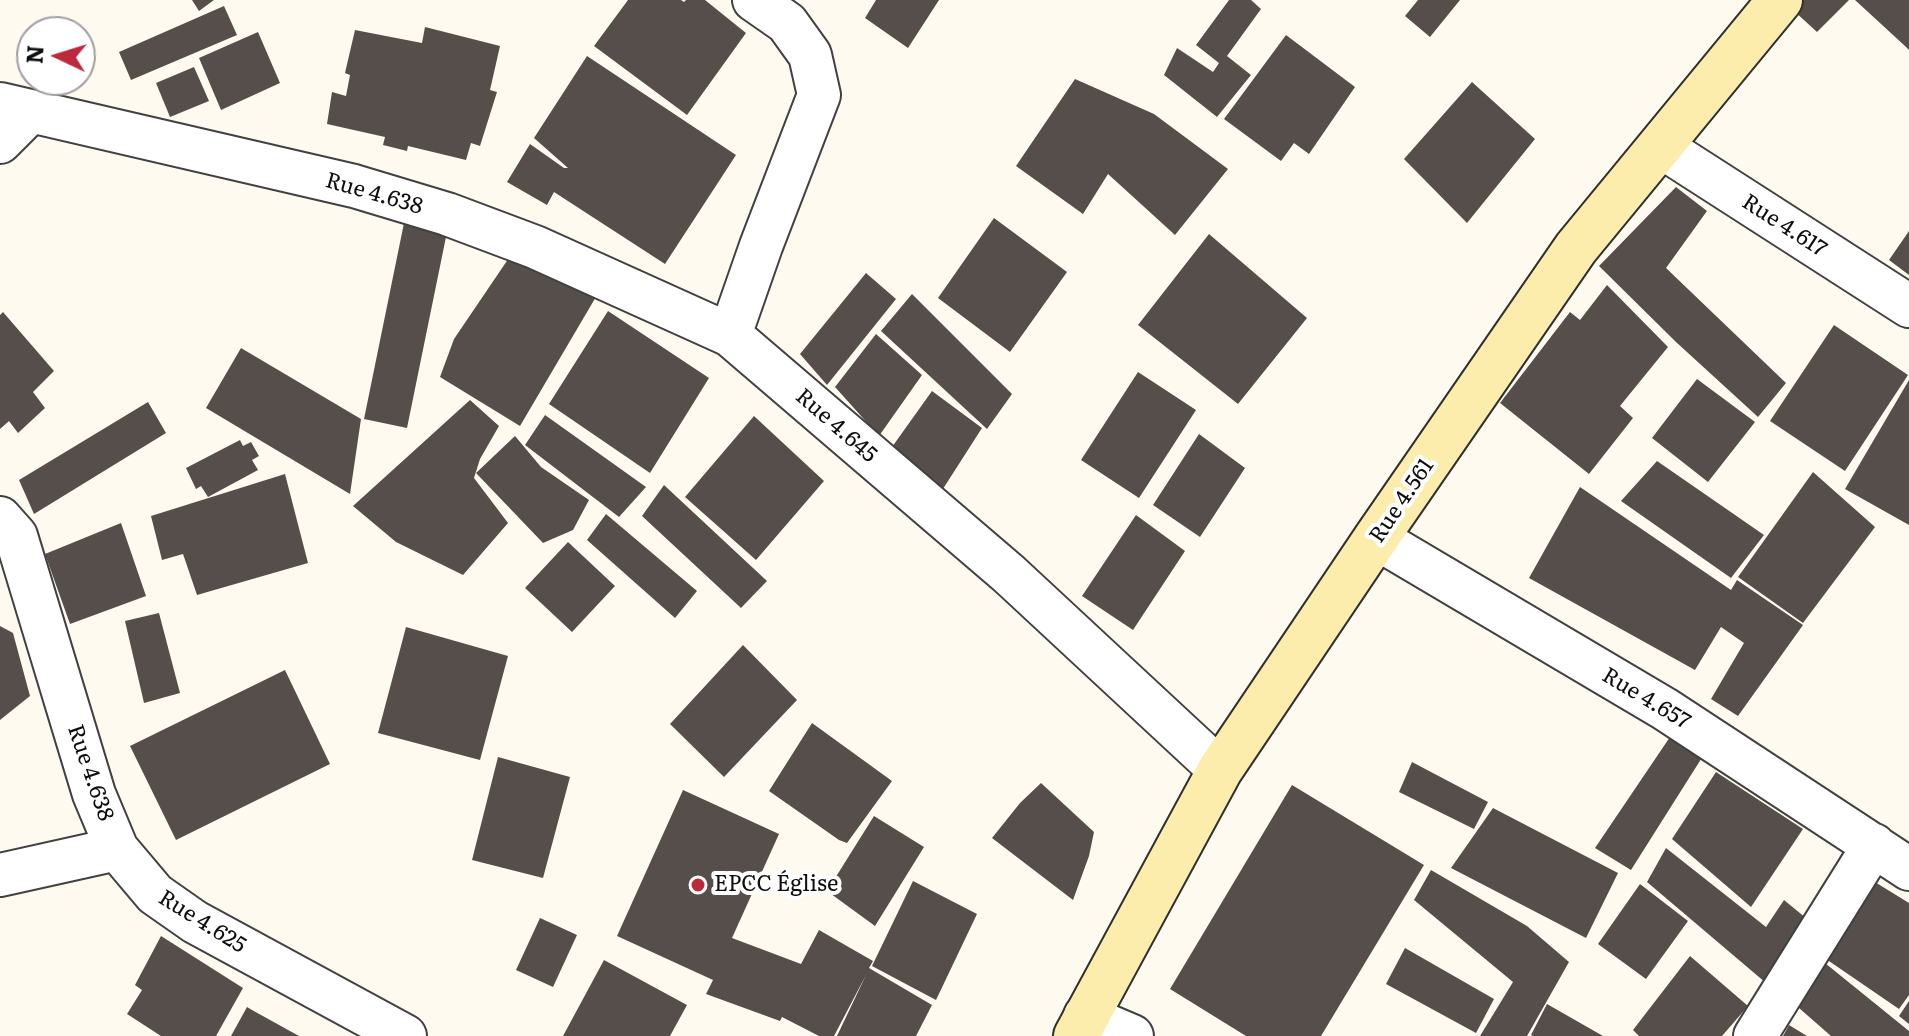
<!DOCTYPE html>
<html>
<head>
<meta charset="utf-8">
<style>
	body { margin:0 }
	#map { position:relative; width:1909px; height:1036px; overflow:hidden; background:#fffaef; font-family:Literata,serif }
	canvas { display:block }
	.north { position:absolute; left:16px; top:16px; width:80px; height:80px; box-sizing:border-box; background:#fff; border:2px solid #9f9f9f; border-radius:50%; rotate:274deg; font-size:22px; font-weight:700; line-height:32px; text-align:center; color:#0e0e0e }
	.north::after { content:''; display:block; margin:auto; width:28px; height:36px; background:#bb293c; clip-path:polygon(50% 0,100% 100%,50% 72%,0 100%) }
</style>
</head>
<body>
<div id="map">
<canvas width="1909" height="1036"></canvas>
<div class="north">N</div>
</div>
<script>
const ctx = document.querySelector('canvas').getContext('2d');
ctx.lineJoin = 'round';
function fillPath(path, color) {
  ctx.fillStyle = color;
  ctx.fill(path, 'evenodd');
}
function shape(rows) {
  const path = new Path2D();
  for (const r of rows) {
    path.moveTo(r[0], r[1]);
    for (let i = 2; i < r.length; i += 2) path.lineTo(r[i], r[i + 1]);
  }
  return path;
}
function stroke(path, color, width, dash) {
  ctx.strokeStyle = color;
  ctx.lineWidth = width;
  ctx.lineCap = dash ? 'butt' : 'round';
  ctx.setLineDash(dash || []);
  ctx.stroke(path);
}
function drawText(font, color, halo, rows, align = 'center') {
  ctx.font = font + ' Literata,serif';
  ctx.lineWidth = 8;
  ctx.setLineDash([]);
  ctx.textBaseline = 'middle';
  ctx.strokeStyle = halo;
  ctx.fillStyle = color;
  for (const [text, x, y, turn = 0] of rows) {
    ctx.save();
    ctx.translate(x, y);
    ctx.rotate((+turn || 0) * Math.PI / 180);
    ctx.textAlign = isNaN(turn) ? turn : align;
    if (halo) ctx.strokeText(text, 0, 0);
    ctx.fillText(text, 0, 0);
    ctx.restore();
  }
}
fillPath(shape([
	[192,0,214,0,199,11],
	[628,0,681,0,684,2,686,0,705,0,746,33,687,115,594,46],
	[876,0,939,0,908,48,865,18],
	[1229,0,1251,0,1261,9,1227,56,1251,75,1217,117,1164,75,1177,48,1213,72,1219,63,1196,45],
	[1418,0,1460,0,1430,37,1405,16],
	[1782,0,1849,0,1817,32],
	[1855,0,1909,0,1909,50,1905,46],
	[224,6,237,35,131,80,119,52],
	[425,27,500,46,490,90,497,92,480,146,471,143,466,160,408,146,407,151,383,145,385,137,327,124,332,92,346,96,350,75,345,73,355,30,422,43],
	[258,32,280,83,221,110,199,58],
	[1286,35,1355,87,1309,154,1294,143,1281,161,1224,119],
	[587,56,736,155,665,264,554,192,547,205,507,182,530,144,564,168,568,168,534,138],
	[194,67,209,101,170,117,156,83],
	[1075,79,1154,114,1228,169,1175,235,1108,174,1083,214,1016,166],
	[1472,82,1535,139,1467,223,1404,159],
	[1676,187,1707,211,1666,268,1786,383,1758,417,1676,342,1599,266],
	[994,218,1067,272,1010,352,938,298],
	[404,223,447,232,407,428,364,419],
	[1909,231,1909,275,1889,260],
	[1209,234,1307,318,1238,404,1138,325],
	[517,246,600,290,520,426,440,377,454,339],
	[866,273,896,299,827,385,800,354],
	[1607,285,1668,347,1620,406,1633,418,1589,474,1500,403,1570,312,1580,320],
	[912,294,1012,394,987,429,881,331],
	[608,311,709,378,650,473,549,404],
	[3,312,54,371,33,392,45,408,18,433,9,421,0,429,0,315],
	[1834,325,1908,375,1845,471,1770,421],
	[876,334,922,375,879,436,835,387],
	[241,348,361,419,350,494,206,408],
	[1138,372,1196,410,1139,498,1081,460],
	[1697,379,1755,422,1708,482,1652,438],
	[1909,380,1909,525,1845,489],
	[932,391,982,428,941,492,892,447],
	[470,400,499,426,480,459,474,478,508,523,463,575,396,542,353,506],
	[148,402,166,433,34,514,19,480],
	[545,415,646,487,619,517,525,445],
	[754,416,824,481,756,560,685,497],
	[1199,434,1245,468,1200,537,1153,505],
	[515,436,541,467,589,500,573,530,543,543,476,473],
	[240,440,243,446,251,442,259,456,252,460,258,470,208,497,201,486,196,489,186,468],
	[1657,461,1764,535,1731,578,1621,501],
	[1813,472,1875,527,1803,623,1738,577],
	[285,474,308,563,197,595,183,554,162,560,151,516],
	[664,485,767,581,741,608,642,516],
	[1580,487,1731,590,1737,580,1803,625,1738,716,1711,699,1744,643,1721,627,1695,670,1529,578],
	[606,514,697,591,675,618,587,540],
	[1136,515,1185,551,1133,630,1082,596],
	[121,523,146,596,70,624,45,554],
	[568,542,615,586,572,632,525,588],
	[159,613,180,693,144,703,125,621],
	[0,626,13,633,30,696,0,720],
	[406,627,508,656,480,760,378,733],
	[743,645,797,700,724,777,670,724],
	[285,670,330,764,176,840,130,746],
	[812,723,892,781,847,843,839,840,769,791],
	[1672,734,1703,756,1631,870,1595,848],
	[498,757,570,777,543,878,472,860],
	[1412,762,1488,802,1474,829,1399,792],
	[1716,772,1803,829,1751,907,1672,839],
	[1041,783,1094,832,1089,856,1073,900,992,838,1020,803],
	[1292,785,1424,865,1321,1036,1246,1036,1170,989],
	[683,790,779,834,732,938,801,964,819,930,873,961,869,968,932,1005,916,1036,837,1036,866,975,834,1036,819,1036,782,1017,780,1021,706,994,713,980,617,936],
	[1493,808,1618,873,1586,938,1451,868],
	[874,816,924,847,875,926,827,891],
	[1666,848,1766,927,1784,900,1812,923,1766,983,1647,882],
	[1431,870,1527,926,1569,962,1527,1036,1480,1036,1513,982,1414,900],
	[1870,879,1909,903,1909,995,1899,1009,1826,959],
	[913,881,977,914,936,1000,872,966],
	[1640,884,1688,921,1646,979,1598,944],
	[540,918,577,935,553,987,516,970],
	[161,936,243,988,216,1036,161,1036,127,1014,142,990,135,985],
	[1405,948,1494,999,1476,1033,1386,984],
	[1690,956,1748,1006,1722,1036,1639,1036,1633,1030],
	[1820,959,1909,1031,1909,1036,1831,1036,1791,1001],
	[604,960,687,1005,670,1036,563,1036],
	[1909,1001,1909,1024,1899,1016],
	[1547,1004,1603,1036,1533,1036,1531,1035],
	[247,1007,252,1010,299,1036,231,1036],
	[1789,1025,1807,1036,1783,1036]
]), '#564e4b');
const street = shape([
	[754,0,787,23,810,55,819,95,761,246,730,335,1009,574,1220,770],
	[0,104,354,186,447,214,535,247,730,335],
	[0,142,31,111],
	[1660,146,1909,306],
	[0,518,16,536,94,794,117,849],
	[1376,538,1665,709,1909,869],
	[0,875,117,849,155,894,195,922,405,1036],
	[1085,1016,1132,1036],
	[1755,1036,1874,845]
]);
const secondary = shape([
	[1076,1036,1220,770,1376,538,1576,248,1780,0]
]);
stroke(street, '#414141', 46);
stroke(secondary, '#303030', 48);
stroke(street, '#fff', 42);
stroke(secondary, '#fdedac', 44);
for (const [x, y, r, color] of [
	[698,885,8,"#bb293c"]
]) {
  const dot = new Path2D();
  dot.arc(x, y, r, 0, 2 * Math.PI);
  ctx.fillStyle = color;
  ctx.fill(dot);
  stroke(dot, '#fff', 3);
}
drawText('22px', '#0e0e0e', '#fff', [
	["Rue 4.638",374,194,16],
	["Rue 4.617",1784,226,33],
	["Rue 4.645",836,426,41],
	["Rue 4.561",1402,501,-56],
	["Rue 4.657",1646,699,31],
	["Rue 4.638",90,773,71],
	["Rue 4.625",202,922,32]
]);
drawText('22px', '#0e0e0e', '#fff', [
	["EPCC Église",714,885]
], 'left');
</script>
</body>
</html>
